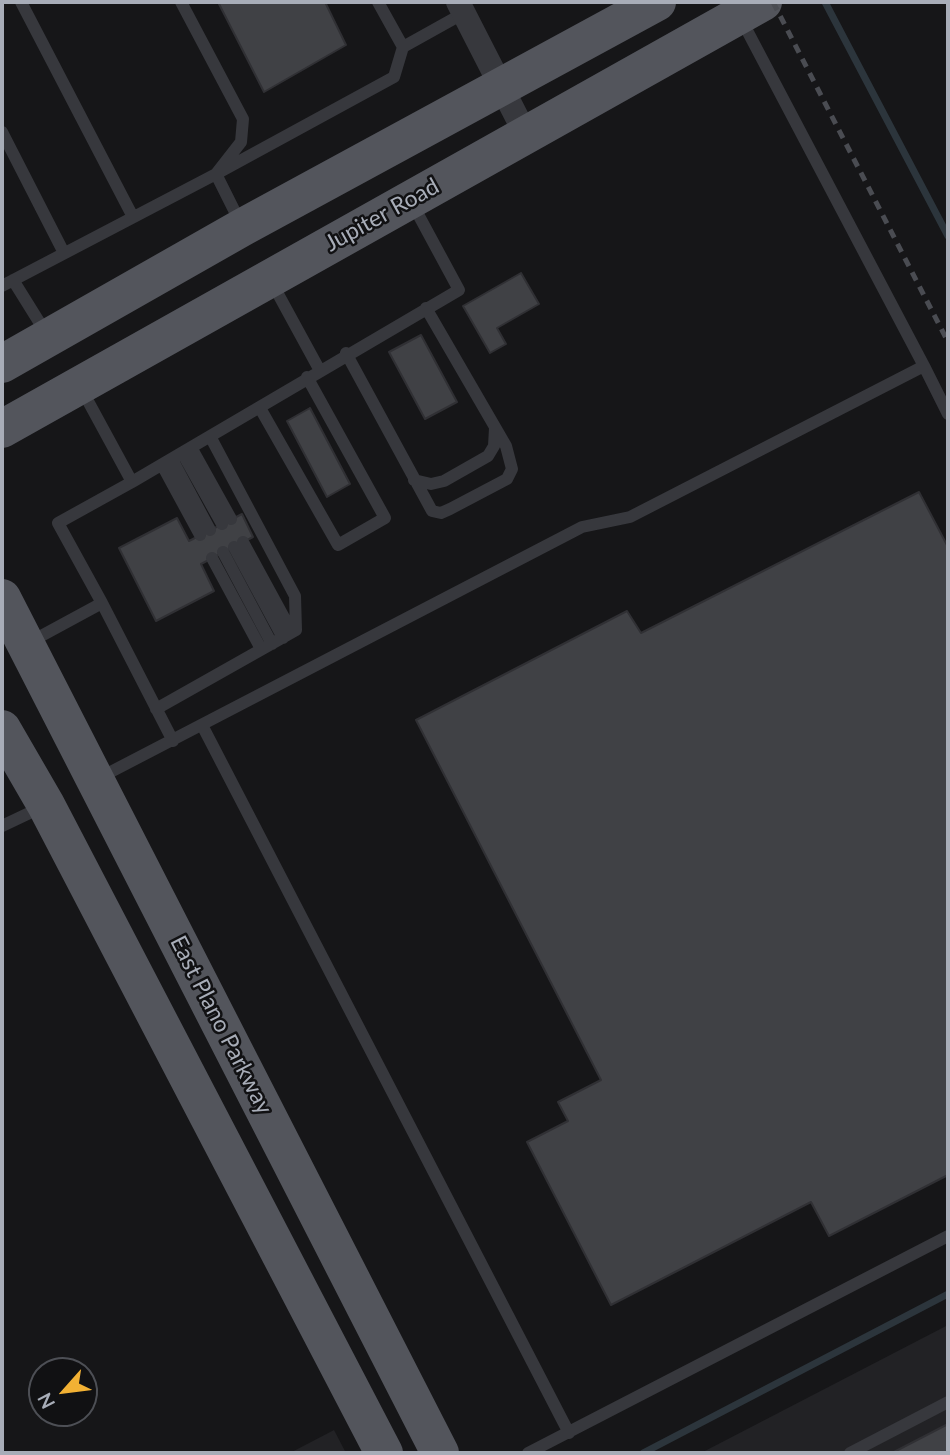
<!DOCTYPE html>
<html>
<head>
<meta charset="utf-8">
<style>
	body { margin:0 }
	#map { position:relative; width:950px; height:1455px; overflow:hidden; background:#161618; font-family:Lato,sans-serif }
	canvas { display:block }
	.frame { position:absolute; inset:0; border:4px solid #a8adb8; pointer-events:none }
	.north { position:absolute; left:28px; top:1357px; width:70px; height:70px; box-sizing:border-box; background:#111113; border:2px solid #4d4f55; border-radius:50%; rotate:242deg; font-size:19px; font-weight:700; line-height:28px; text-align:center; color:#a8adb8 }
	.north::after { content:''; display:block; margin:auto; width:24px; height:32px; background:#f2b134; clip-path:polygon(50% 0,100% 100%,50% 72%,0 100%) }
</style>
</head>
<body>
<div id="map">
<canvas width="950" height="1455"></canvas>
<div class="frame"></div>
<div class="north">N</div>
</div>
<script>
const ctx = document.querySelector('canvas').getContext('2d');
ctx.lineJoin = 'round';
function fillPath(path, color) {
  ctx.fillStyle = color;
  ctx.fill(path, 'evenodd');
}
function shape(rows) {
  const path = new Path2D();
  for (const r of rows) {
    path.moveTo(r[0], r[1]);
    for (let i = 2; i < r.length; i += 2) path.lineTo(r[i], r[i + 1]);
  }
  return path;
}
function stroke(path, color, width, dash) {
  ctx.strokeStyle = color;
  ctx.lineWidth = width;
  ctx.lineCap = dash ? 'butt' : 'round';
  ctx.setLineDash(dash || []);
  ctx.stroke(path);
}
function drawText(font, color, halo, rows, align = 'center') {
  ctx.font = font + ' Lato,sans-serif';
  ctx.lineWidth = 5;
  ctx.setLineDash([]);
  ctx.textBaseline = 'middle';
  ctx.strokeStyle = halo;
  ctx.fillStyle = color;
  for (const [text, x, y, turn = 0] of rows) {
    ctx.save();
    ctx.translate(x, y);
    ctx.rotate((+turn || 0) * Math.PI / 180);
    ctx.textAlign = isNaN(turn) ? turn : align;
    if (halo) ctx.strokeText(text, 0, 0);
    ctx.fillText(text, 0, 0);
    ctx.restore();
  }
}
fillPath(shape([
	[948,1325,948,1453,701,1453],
	[334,1430,346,1453,290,1453]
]), '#222225');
stroke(shape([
	[825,2,948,236],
	[643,1453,948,1294]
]), '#2c353c', 7);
const building = shape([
	[218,2,325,2,346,45,264,92,218,2],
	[521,273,539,304,497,328,506,344,490,353,463,306,521,273],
	[421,335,457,402,425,419,389,352,421,335],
	[310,408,350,484,327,497,287,421,310,408],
	[919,492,948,547,948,1175,829,1236,811,1202,611,1305,527,1142,568,1121,558,1102,601,1080,416,720,627,611,641,633,919,492],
	[242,514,253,537,201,564,214,591,156,621,119,548,177,518,189,541,242,514],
	[948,1424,948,1453,892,1453,948,1424]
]);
fillPath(building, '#404145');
stroke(building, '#303034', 2);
stroke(shape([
	[21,2,133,217],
	[378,2,403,47],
	[741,19,924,366],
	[2,132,64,253],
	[241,224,216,174,394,77,403,47,464,13],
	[13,280,46,333],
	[271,281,319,369],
	[2,286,216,174,241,142,243,119,181,2],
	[346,353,432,511,441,513,450,509,507,479,512,469,506,446,426,308],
	[82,390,132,482,58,523,102,603],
	[260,408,338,545,385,518,307,377],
	[192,449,231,519],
	[183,454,222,524],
	[172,459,210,530],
	[162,465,200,535],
	[414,480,431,484,444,481,488,456,494,446,495,428],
	[132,482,459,290,412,203],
	[243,542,292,632],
	[234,547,283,638],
	[223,552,272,644],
	[212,558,261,649],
	[30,642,102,603,173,741],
	[156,709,296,630,295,596,211,438],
	[203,727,569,1433],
	[99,778,582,527,630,517,924,366,948,414],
	[2,826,42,807],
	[528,1453,948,1236],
	[850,1453,948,1402]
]), '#37383d', 12);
stroke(shape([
	[458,2,526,135]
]), '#37383d', 24);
stroke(shape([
	[2,364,243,227,657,2],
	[2,429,763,2],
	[2,598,440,1453],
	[2,729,46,805,384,1453]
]), '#53555c', 38);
stroke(shape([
	[773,2,948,342]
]), '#4a4c52', 5, [9, 7]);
drawText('23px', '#a8adb8', '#111113', [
	["Jupiter Road",382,215,-29],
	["East Plano Parkway",221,1025,63]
]);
</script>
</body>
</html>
